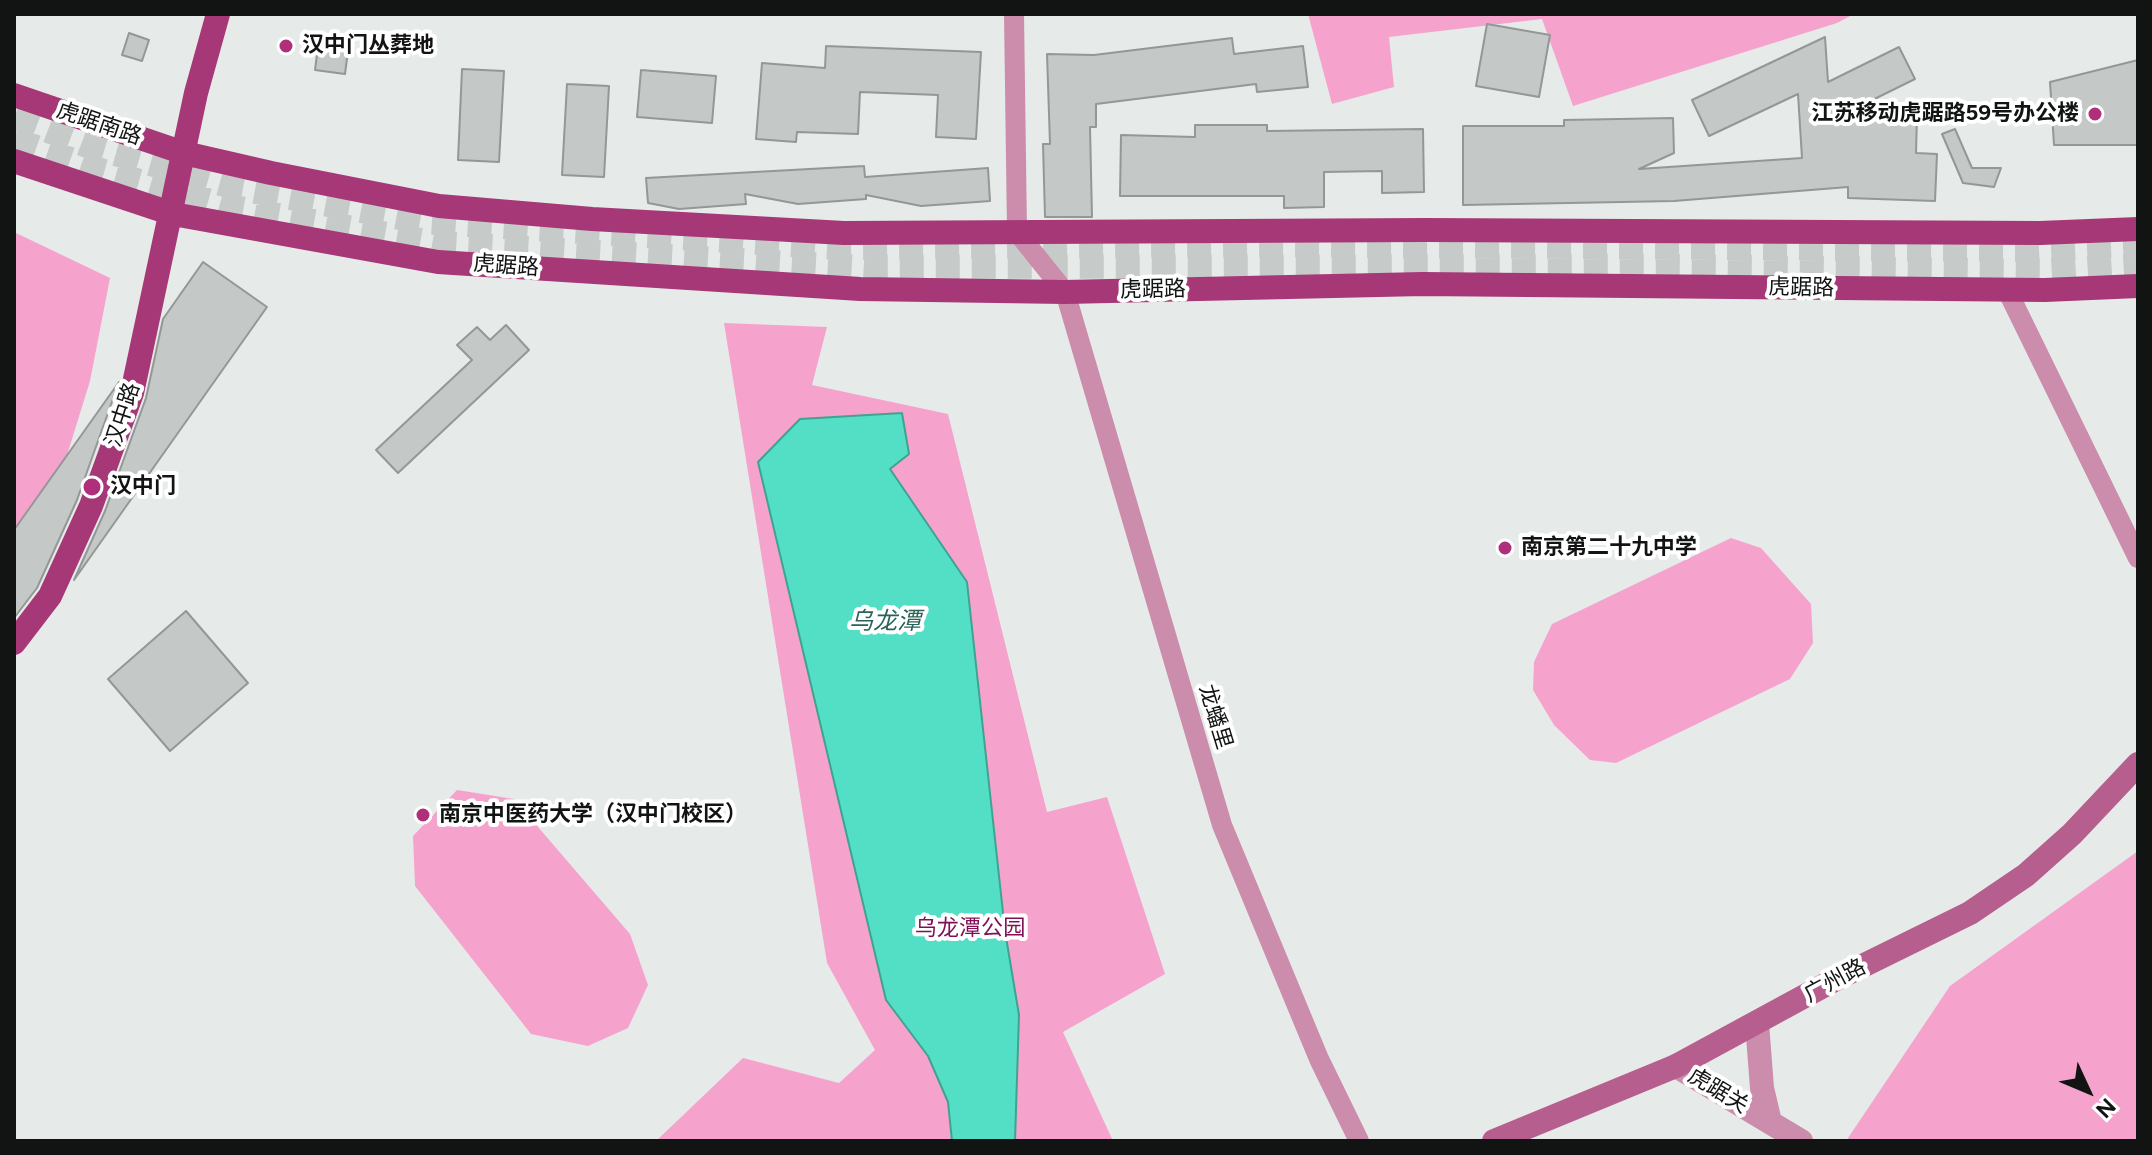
<!DOCTYPE html>
<html>
<head>
<meta charset="utf-8">
<style>
	body { margin:0 }
	#map { position:relative; width:2152px; height:1155px; overflow:hidden; background:#e6ebe9; font-family:Figtree,sans-serif }
	canvas { display:block }
	.frame { position:absolute; inset:0; border:16px solid #121413; pointer-events:none }
	.north { position:absolute; left:2048px; top:1051px; width:80px; height:80px; -webkit-text-stroke:6px #fff; paint-order:stroke; rotate:134deg; font-size:22px; font-weight:700; line-height:32px; text-align:center; color:#121413 }
	.north::after { content:''; display:block; margin:auto; width:28px; height:36px; background:#121413; clip-path:polygon(50% 0,100% 100%,50% 72%,0 100%) }
</style>
</head>
<body>
<div id="map">
<canvas width="2152" height="1155"></canvas>
<div class="frame"></div>
<div class="north">N</div>
</div>
<script>
const ctx = document.querySelector('canvas').getContext('2d');
ctx.lineJoin = 'round';
function fillPath(path, color) {
  ctx.fillStyle = color;
  ctx.fill(path, 'evenodd');
}
function shape(rows) {
  const path = new Path2D();
  for (const r of rows) {
    path.moveTo(r[0], r[1]);
    for (let i = 2; i < r.length; i += 2) path.lineTo(r[i], r[i + 1]);
  }
  return path;
}
function stroke(path, color, width, dash) {
  ctx.strokeStyle = color;
  ctx.lineWidth = width;
  ctx.lineCap = dash ? 'butt' : 'round';
  ctx.setLineDash(dash || []);
  ctx.stroke(path);
}
function drawText(font, color, halo, rows, align = 'center') {
  ctx.font = font + ' Figtree,"Noto Sans SC",sans-serif';
  ctx.lineWidth = 8;
  ctx.setLineDash([]);
  ctx.textBaseline = 'middle';
  ctx.strokeStyle = halo;
  ctx.fillStyle = color;
  for (const [text, x, y, turn = 0] of rows) {
    ctx.save();
    ctx.translate(x, y);
    ctx.rotate((+turn || 0) * Math.PI / 180);
    ctx.textAlign = isNaN(turn) ? turn : align;
    if (halo) ctx.strokeText(text, 0, 0);
    ctx.fillText(text, 0, 0);
    ctx.restore();
  }
}
fillPath(shape([
	[1308,14,1854,14,1837,23,1573,106,1542,19,1389,37,1394,87,1332,104],
	[14,232,110,278,90,381,55,494,14,558],
	[724,323,827,327,812,385,948,414,1047,812,1107,797,1165,974,1063,1032,1113,1141,656,1141,743,1058,839,1083,875,1050,827,963],
	[1731,538,1761,548,1811,604,1813,643,1790,679,1616,763,1590,760,1554,725,1533,690,1534,662,1552,624],
	[457,790,514,799,630,934,648,985,628,1028,588,1046,531,1034,415,886,413,836],
	[2138,851,2138,1141,1846,1141,1950,986]
]), '#f5a3cc');
const water = shape([
	[902,413,909,454,890,469,967,582,1005,931,1019,1015,1015,1141,952,1141,948,1102,928,1056,886,1000,758,462,800,419,902,413]
]);
fillPath(water, '#53dfc6');
stroke(water, '#40a290', 2);
const building = shape([
	[1487,24,1550,35,1539,97,1476,86,1487,24],
	[129,33,149,40,142,61,122,55,129,33],
	[1825,37,1828,82,1899,47,1915,79,1846,113,1917,116,1916,153,1937,154,1935,201,1848,198,1848,187,1674,201,1463,205,1463,126,1564,126,1564,120,1673,118,1674,153,1639,169,1802,158,1798,94,1709,136,1692,100,1825,37],
	[1232,38,1234,54,1303,46,1308,87,1257,92,1256,84,1096,104,1096,127,1090,127,1092,217,1045,217,1043,144,1050,144,1047,54,1094,55,1232,38],
	[319,39,349,43,345,74,315,70,319,39],
	[826,46,981,52,976,139,936,137,938,95,860,92,858,134,797,132,796,142,756,139,762,63,825,68,826,46],
	[2138,60,2138,145,2054,145,2050,82,2138,60],
	[462,69,504,71,499,162,458,160,462,69],
	[641,70,716,76,712,123,637,117,641,70],
	[567,84,609,86,604,177,562,175,567,84],
	[1195,125,1267,125,1267,131,1423,129,1424,192,1382,193,1382,171,1324,172,1324,207,1284,208,1284,196,1120,196,1121,135,1195,137,1195,125],
	[1955,129,1972,168,2001,168,1994,187,1963,183,1942,134,1955,129],
	[864,166,865,177,988,168,990,201,921,206,866,195,866,199,798,204,745,194,746,204,679,209,648,203,646,178,864,166],
	[203,262,267,307,74,580,105,511,146,398,163,319,203,262],
	[506,325,529,350,398,473,376,450,472,360,457,345,477,327,490,340,506,325],
	[119,382,77,500,37,588,14,618,14,530,119,382],
	[186,611,248,683,170,751,108,679,186,611]
]);
fillPath(building, '#c4c8c7');
stroke(building, '#939796', 2);
stroke(shape([
	[14,118,90,147,235,188,421,222,839,248,1264,245,2032,250,2138,245],
	[14,139,101,170,229,206,438,243,865,267,1675,266,2042,271,2138,265]
]), '#c6cbc9', 24, [24, 12]);
stroke(shape([
	[1014,14,1017,232,1065,292,1222,825,1319,1059,1359,1141],
	[2007,290,2138,558]
]), '#cb8dab', 20);
stroke(shape([
	[1757,1023,1762,1088,1770,1122],
	[1676,1066,1801,1141]
]), '#cb8dab', 24);
stroke(shape([
	[1494,1141,1676,1066,1838,978,1970,913,2026,875,2072,834,2138,764]
]), '#b65e8d', 24);
stroke(shape([
	[14,95,184,153,271,173,439,206,592,219,844,233,1425,230,2040,233,2138,229],
	[14,161,173,214,438,262,860,289,1065,292,1423,284,2045,290,2138,286],
	[14,643,50,596,91,506,132,393,196,93,218,14]
]), '#a63877', 24);
for (const [x, y, r, color] of [
	[286,46,8,"#af2f7b"],
	[2095,114,8,"#af2f7b"],
	[92,487,10,"#af2f7b"],
	[1505,548,8,"#af2f7b"],
	[423,815,8,"#af2f7b"]
]) {
  const dot = new Path2D();
  dot.arc(x, y, r, 0, 2 * Math.PI);
  ctx.fillStyle = color;
  ctx.fill(dot);
  stroke(dot, '#fff', 3);
}
drawText('bold 22px', '#121413', '#fff', [
	["汉中门丛葬地",302,46],
	["江苏移动虎踞路59号办公楼",2079,114,"right"],
	["汉中门",110,487],
	["南京第二十九中学",1521,548],
	["南京中医药大学（汉中门校区）",439,815]
], 'left');
drawText('22px', '#121413', '#fff', [
	["虎踞南路",99,124,19],
	["虎踞路",506,266,4],
	["虎踞路",1801,288,1],
	["虎踞路",1153,290,-1],
	["汉中路",123,415,-72],
	["龙蟠里",1215,717,73],
	["广州路",1835,981,-28],
	["虎踞关",1718,1091,31]
]);
drawText('22px', '#7f1056', '#fff', [
	["乌龙潭公园",970,929]
]);
drawText('italic 24px', '#2b6359', '#fff', [
	["乌龙潭",885,622]
]);
</script>
</body>
</html>
